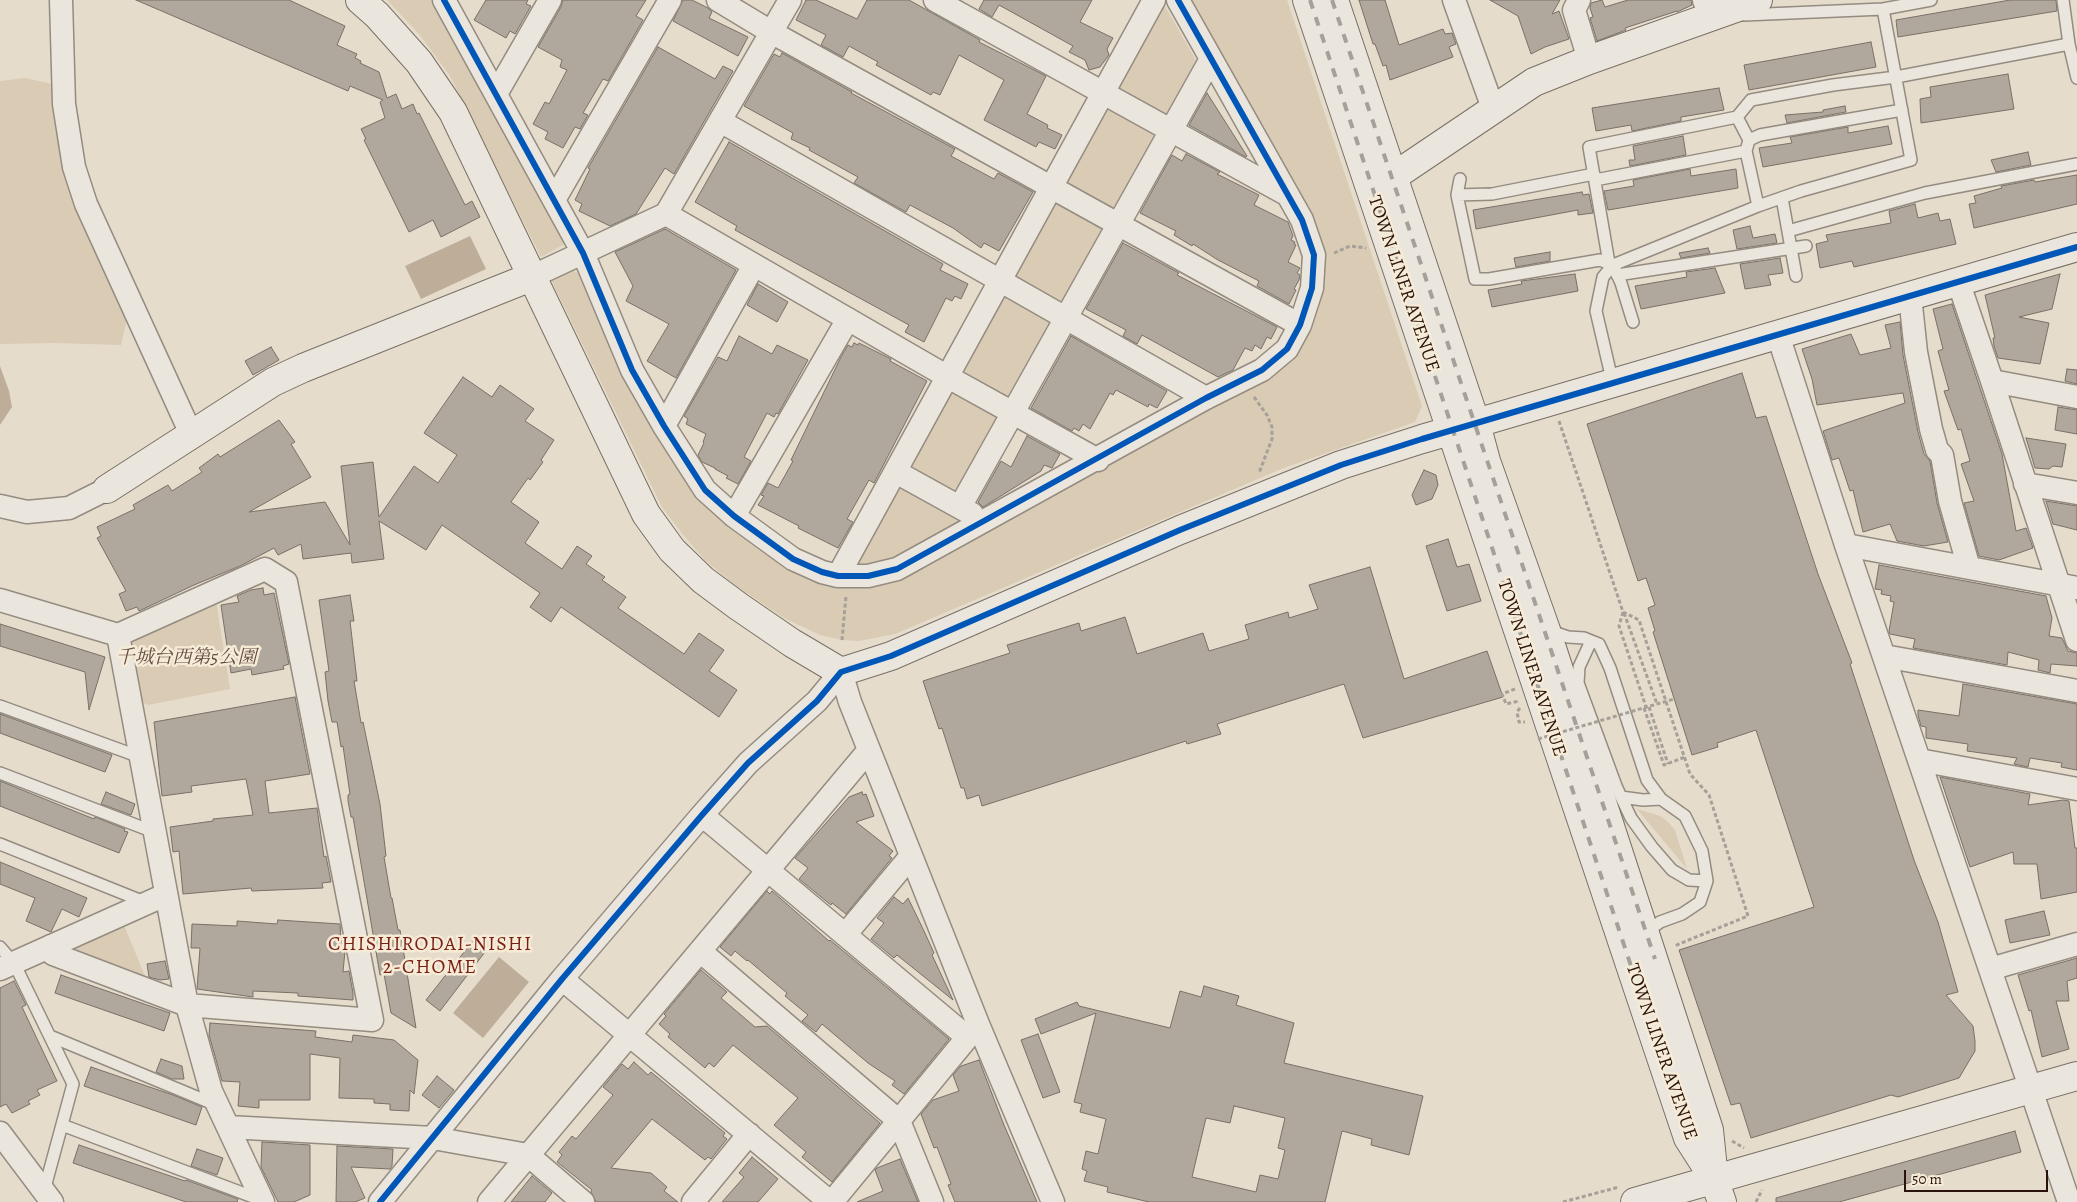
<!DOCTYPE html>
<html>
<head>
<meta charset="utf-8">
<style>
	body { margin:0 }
	#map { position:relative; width:2077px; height:1202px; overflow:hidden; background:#e6dccb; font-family:Alegreya,serif }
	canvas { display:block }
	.scale { position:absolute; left:1904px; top:1170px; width:144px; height:22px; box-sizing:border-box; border:2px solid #29130c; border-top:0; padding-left:6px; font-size:15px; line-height:18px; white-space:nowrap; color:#29130c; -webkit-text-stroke:4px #f6ebd6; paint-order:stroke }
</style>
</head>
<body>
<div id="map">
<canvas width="2077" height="1202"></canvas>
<div class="scale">50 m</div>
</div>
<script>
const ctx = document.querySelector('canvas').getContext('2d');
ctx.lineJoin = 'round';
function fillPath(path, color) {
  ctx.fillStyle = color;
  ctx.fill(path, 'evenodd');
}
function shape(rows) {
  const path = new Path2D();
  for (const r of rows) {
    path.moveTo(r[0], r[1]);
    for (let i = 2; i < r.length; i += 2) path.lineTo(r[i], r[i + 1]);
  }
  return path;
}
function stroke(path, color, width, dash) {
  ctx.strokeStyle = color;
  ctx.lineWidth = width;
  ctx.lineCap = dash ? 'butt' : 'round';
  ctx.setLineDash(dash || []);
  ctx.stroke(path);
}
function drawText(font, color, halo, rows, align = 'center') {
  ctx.font = font + ' Alegreya,"Noto Serif JP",serif';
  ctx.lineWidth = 5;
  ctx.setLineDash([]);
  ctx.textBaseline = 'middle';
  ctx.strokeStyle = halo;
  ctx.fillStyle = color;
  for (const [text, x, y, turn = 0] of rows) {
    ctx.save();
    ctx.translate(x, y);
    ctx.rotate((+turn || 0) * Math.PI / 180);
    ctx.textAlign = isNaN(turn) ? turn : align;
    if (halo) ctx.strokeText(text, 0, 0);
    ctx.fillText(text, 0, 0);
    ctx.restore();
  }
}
fillPath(shape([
	[387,0,432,0,564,236,563,245,541,257,450,76,419,34],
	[1189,0,1287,0,1422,406,1415,422,1281,469,895,634,859,641,842,640,820,635,784,618,735,585,706,561,684,536,662,507,551,280,570,269,580,274,618,368,636,402,694,496,725,522,792,571,810,580,830,585,855,588,894,582,925,568,1270,376,1292,358,1303,344,1311,330,1324,289,1325,260,1323,250],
	[1163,3,1200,67,1169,124,1115,93],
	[25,78,52,84,128,315,121,345,55,343,0,344,0,81],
	[1111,107,1163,136,1117,219,1064,188,1104,108],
	[1053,201,1110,227,1064,311,1010,273],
	[1007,294,1057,323,1012,408,961,378,959,367,998,295],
	[948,387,1005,418,959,502,906,464],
	[900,484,960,517,960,525,914,550,859,570,856,559],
	[216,601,230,689,148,705,142,702,131,644,137,636],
	[1637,809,1660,816,1668,822,1675,830,1687,869],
	[124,925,147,981,66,949]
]), '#d9cbb4');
fillPath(shape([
	[470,236,486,269,421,299,405,266],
	[0,366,9,391,12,407,0,425],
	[499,957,529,982,483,1038,453,1013]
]), '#beae99');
const building = shape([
	[136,0,289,0,345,26,337,45,357,54,355,58,361,61,360,63,379,72,387,98,396,94,402,109,413,104,417,114,419,113,465,205,472,201,480,217,441,237,433,220,409,232,364,140,366,139,361,129,385,118,380,102,383,100,350,86,348,91,136,0],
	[486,0,528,0,526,4,531,6,515,34,510,31,506,38,474,20,486,0],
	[563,0,646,0,636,16,643,20,608,81,603,79,583,113,588,115,580,129,575,127,563,148,545,139,548,132,533,124,545,102,549,104,567,70,560,67,562,60,538,47,561,7,563,0],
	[683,0,692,0,708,8,712,12,709,18,748,37,738,56,673,21,683,0],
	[806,0,816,0,857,19,867,0,909,0,980,40,979,42,1046,76,1027,114,1048,125,1047,128,1062,135,1055,149,1039,142,1036,147,984,120,1004,80,959,55,940,95,933,92,931,95,876,65,878,62,849,46,843,57,821,45,826,35,796,20,806,0],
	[984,0,1092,0,1080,22,1113,38,1107,49,1109,55,1100,67,1089,70,1085,60,1069,52,1073,46,999,5,992,17,979,9,984,0],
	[1359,0,1385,0,1399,45,1443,29,1445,34,1452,33,1456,44,1449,47,1453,57,1390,80,1386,65,1383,66,1375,44,1373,44,1359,0],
	[1490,0,1560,0,1552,14,1559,11,1569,39,1545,47,1531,54,1518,16,1490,0],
	[1602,0,1605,7,1628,0,1691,0,1692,5,1677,12,1677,11,1625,28,1626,30,1597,41,1590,18,1593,17,1590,8,1591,3,1602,0],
	[2010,0,2056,0,2057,11,1898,37,1896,20,2010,0],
	[1871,42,1876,67,1749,90,1744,65,1871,42],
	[658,47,715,79,723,66,733,71,674,174,665,168,636,214,610,226,579,211,582,204,575,200,590,169,588,168,658,47],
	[782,53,852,92,851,93,955,149,951,156,994,179,998,173,1033,192,999,251,984,243,981,248,953,228,910,205,906,212,854,183,858,177,809,150,810,148,791,139,793,133,744,106,774,54,780,57,782,53],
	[2008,74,2014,109,1921,123,1920,99,1931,97,1930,87,2008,74],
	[1719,88,1724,110,1681,117,1681,121,1632,131,1631,125,1596,131,1592,108,1719,88],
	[1207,93,1247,156,1246,157,1189,125,1207,93],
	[1845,106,1846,112,1787,123,1785,115,1823,112,1823,110,1845,106],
	[1888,126,1892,144,1763,167,1759,148,1792,143,1790,137,1848,127,1848,133,1888,126],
	[1683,136,1686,155,1630,166,1629,160,1635,160,1633,146,1683,136],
	[729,142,943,264,940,270,968,284,961,299,955,296,952,301,946,298,924,342,905,332,909,325,735,230,737,226,695,202,729,142],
	[2028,152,2031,165,1996,172,1991,160,2028,152],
	[1186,154,1220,172,1217,174,1259,195,1254,205,1288,222,1293,236,1291,240,1295,242,1294,244,1296,245,1288,262,1300,268,1297,273,1300,275,1299,280,1294,289,1296,290,1289,304,1257,286,1259,281,1218,260,1193,244,1192,246,1174,235,1176,231,1140,213,1172,155,1182,161,1186,154],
	[1690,169,1691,176,1736,169,1738,188,1608,210,1604,191,1634,186,1633,180,1690,169],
	[2077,175,2077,204,1974,228,1969,204,1976,203,1974,196,2002,188,2001,186,2034,180,2035,182,2077,175],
	[1582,192,1583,195,1589,194,1593,213,1578,215,1578,210,1476,229,1473,210,1582,192],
	[1915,204,1918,218,1938,213,1940,221,1950,219,1956,244,1854,267,1852,261,1820,268,1816,244,1828,241,1826,235,1891,223,1889,211,1915,204],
	[1750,226,1753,238,1775,234,1777,243,1737,249,1733,230,1750,226],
	[665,229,736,270,676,378,647,361,669,324,626,301,633,286,615,252,665,229],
	[1123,243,1179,273,1177,275,1277,327,1271,339,1267,337,1261,349,1255,345,1252,351,1245,348,1233,370,1218,377,1142,335,1137,344,1123,336,1126,330,1086,309,1123,243],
	[1708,248,1710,253,1681,258,1679,253,1708,248],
	[1550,252,1550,261,1516,267,1514,258,1550,252],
	[1780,258,1783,273,1768,275,1771,285,1745,289,1740,264,1780,258],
	[1715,268,1725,293,1641,309,1635,286,1687,277,1686,272,1715,268],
	[1575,274,1578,291,1492,307,1488,290,1522,284,1521,281,1575,274],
	[2060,274,2052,309,2019,317,2049,323,2040,364,1998,358,1994,346,1993,338,1995,338,1985,295,2060,274],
	[758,284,788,302,777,322,747,305,758,284],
	[1952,304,2002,454,2016,531,2026,528,2033,548,1999,560,1979,556,1964,503,1974,501,1961,464,1970,461,1961,429,1958,430,1944,391,1949,390,1938,351,1943,349,1933,309,1952,304],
	[1900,322,1903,355,1918,432,1924,454,1930,461,1937,503,1948,542,1924,546,1897,541,1890,524,1863,532,1853,490,1850,491,1839,458,1832,460,1823,431,1905,403,1903,393,1817,405,1812,379,1802,349,1851,334,1860,355,1891,348,1885,325,1900,322],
	[739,336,772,354,777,345,808,360,778,414,776,413,774,417,767,413,744,457,751,461,738,484,726,478,728,476,715,469,715,468,702,462,698,455,704,443,703,442,706,434,686,424,688,419,684,416,718,357,727,361,739,336],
	[1071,336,1167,391,1157,408,1149,404,1148,407,1116,390,1113,395,1110,393,1090,429,1083,424,1079,431,1074,428,1072,431,1031,408,1071,336],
	[854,343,858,345,859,343,891,359,890,361,927,381,874,483,869,480,847,519,853,522,838,548,798,528,799,526,758,505,764,496,761,495,768,483,778,488,793,461,791,460,841,357,848,345,852,347,854,343],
	[271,347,279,360,253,375,245,361,271,347],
	[2067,369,2077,370,2077,384,2065,381,2067,369],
	[1742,373,1756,418,1766,416,1818,574,1852,663,1850,664,1914,860,1938,922,1958,992,1946,995,1973,1026,1975,1041,1975,1051,1959,1078,1898,1097,1891,1095,1751,1138,1740,1103,1731,1105,1679,950,1814,907,1756,730,1717,743,1718,747,1692,755,1653,632,1655,631,1648,608,1655,605,1646,578,1638,581,1587,424,1742,373],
	[463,377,492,397,500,385,534,409,525,421,554,440,541,460,543,462,530,480,528,478,511,502,539,522,525,543,562,569,577,546,592,556,586,564,605,577,602,580,626,597,618,608,684,654,699,633,724,650,709,671,737,690,719,717,561,607,551,622,530,607,540,593,442,525,426,550,379,521,384,559,352,563,351,553,303,559,301,544,278,555,274,548,240,566,194,585,139,611,137,607,126,611,119,594,126,591,97,538,101,536,97,527,135,509,133,505,168,485,172,491,202,472,199,468,218,454,220,457,279,420,295,442,291,444,311,477,249,512,325,502,350,545,341,466,373,462,379,517,414,466,438,483,457,455,424,433,463,377],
	[2058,407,2077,410,2077,434,2055,430,2058,407],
	[1027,436,1060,454,1052,468,1044,465,1041,471,983,507,978,502,1001,461,1011,467,1027,436],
	[2026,438,2066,444,2062,467,2053,466,2049,469,2035,468,2026,438],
	[1424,470,1436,475,1438,485,1432,499,1416,505,1412,495,1424,470],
	[2046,501,2077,506,2077,530,2053,524,2046,501],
	[1448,539,1457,567,1469,564,1481,601,1447,611,1426,546,1448,539],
	[1879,565,2046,596,2052,618,2049,636,2062,638,2068,651,2077,653,2077,666,2051,664,2050,673,2038,670,2039,660,2008,652,2007,665,1913,648,1915,639,1890,634,1889,631,1894,602,1890,601,1891,596,1881,594,1882,590,1875,589,1879,565],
	[1370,567,1404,679,1487,651,1503,697,1363,738,1344,684,1217,724,1221,734,1187,744,1186,741,982,806,979,795,967,799,964,788,961,788,942,728,939,729,923,681,1010,653,1007,645,1079,623,1081,631,1125,617,1137,654,1203,633,1209,651,1249,639,1245,625,1288,612,1289,618,1318,609,1309,585,1370,567],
	[263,588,264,595,274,593,289,664,283,666,284,669,252,675,251,669,231,673,221,605,239,602,237,596,251,590,263,588],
	[350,595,354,621,350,621,357,681,354,681,361,723,363,722,380,804,386,856,384,857,391,898,392,898,398,930,400,930,416,1028,391,1013,384,974,380,975,353,817,351,817,348,801,348,795,350,794,343,746,341,747,337,722,332,722,328,701,325,672,329,671,319,600,350,595],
	[0,624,105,657,89,710,85,672,0,646,0,624],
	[1963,684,2077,704,2077,770,2061,767,2062,763,2030,758,2028,767,2014,764,2017,758,1967,751,1968,744,1926,738,1926,727,1921,726,1918,715,1918,710,1959,716,1963,684],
	[295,697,310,774,265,781,269,813,317,808,324,857,326,856,331,882,322,883,323,888,252,891,251,888,183,894,179,851,173,852,170,827,213,821,213,819,253,815,246,779,191,786,192,792,162,796,154,722,295,697],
	[0,714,112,755,105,772,0,733,0,714],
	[1940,777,2030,794,2028,805,2063,800,2069,801,2075,848,2077,848,2077,892,2041,899,2037,864,2014,864,2013,852,1970,867,1940,777],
	[0,781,94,819,95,817,125,829,124,831,128,832,119,853,0,806,0,781],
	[106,792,135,804,131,815,101,804,106,792],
	[862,792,863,795,866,794,874,816,856,822,893,851,889,856,892,858,846,914,832,903,831,905,799,879,808,868,795,858,849,797,862,792],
	[0,862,87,898,79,917,62,909,51,932,26,921,35,898,0,884,0,862],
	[767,891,770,894,772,891,829,941,830,940,949,1039,904,1094,892,1085,895,1081,868,1063,822,1024,816,1032,802,1021,808,1015,785,996,787,993,748,960,747,961,735,951,731,956,720,947,767,891],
	[894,897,903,904,908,898,924,931,934,953,932,955,953,1000,897,955,894,958,871,939,884,923,877,918,894,897],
	[2044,911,2050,935,2010,943,2005,920,2044,911],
	[278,920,340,924,341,941,343,941,345,951,343,972,349,971,353,993,353,1000,298,996,298,993,253,991,253,997,197,989,200,948,191,948,192,924,237,926,237,921,277,924,278,920],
	[472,942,485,952,440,1011,426,1000,472,942],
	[2077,958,2077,978,2067,981,2069,1001,2056,1001,2069,1049,2042,1057,2031,1010,2029,1011,2018,975,2077,958],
	[165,961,169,979,160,980,149,977,147,964,165,961],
	[701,970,727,992,721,998,755,1027,767,1026,880,1123,832,1182,802,1157,806,1152,774,1125,798,1098,733,1045,714,1067,709,1063,705,1068,668,1037,670,1034,659,1024,666,1016,664,1014,701,970],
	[61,975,170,1013,164,1031,55,993,61,975],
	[14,981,26,1005,22,1007,57,1081,37,1090,40,1095,28,1101,30,1104,12,1113,6,1104,0,1107,0,988,14,981],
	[1204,986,1239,996,1236,1005,1294,1023,1284,1063,1423,1096,1409,1155,1371,1145,1372,1139,1342,1131,1325,1202,1149,1202,1107,1192,1108,1187,1084,1181,1087,1171,1082,1169,1086,1151,1098,1154,1106,1119,1080,1112,1082,1104,1074,1102,1096,1013,1041,1034,1035,1019,1077,1002,1079,1006,1170,1028,1180,991,1201,997,1204,986],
	[1234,1106,1285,1118,1278,1148,1285,1150,1278,1179,1260,1175,1256,1192,1192,1177,1206,1118,1230,1123,1234,1106],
	[210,1023,316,1031,315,1037,352,1042,353,1035,394,1040,418,1060,414,1094,410,1090,409,1111,390,1110,390,1104,374,1103,374,1099,339,1098,340,1058,310,1054,310,1100,259,1100,259,1108,238,1106,240,1082,222,1081,209,1035,210,1023],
	[1038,1034,1060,1092,1043,1098,1021,1040,1038,1034],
	[161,1059,182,1066,184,1079,172,1079,156,1072,161,1059],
	[979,1060,1004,1125,1037,1202,955,1202,948,1185,951,1184,937,1147,934,1148,921,1114,933,1100,959,1091,953,1075,961,1066,979,1060],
	[634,1062,648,1075,651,1072,725,1133,723,1136,727,1139,711,1159,708,1157,705,1160,652,1119,611,1168,651,1173,667,1187,664,1191,678,1202,596,1202,591,1192,592,1190,557,1162,562,1155,559,1152,572,1136,576,1139,613,1095,603,1087,622,1064,628,1069,634,1062],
	[91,1067,173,1095,202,1107,196,1125,84,1086,91,1067],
	[437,1076,454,1090,439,1108,422,1095,437,1076],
	[2015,1131,2021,1152,1839,1202,1776,1202,1776,1198,2015,1131],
	[262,1142,310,1145,310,1195,294,1202,278,1202,261,1167,262,1142],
	[79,1145,185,1181,186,1180,238,1199,237,1202,186,1202,73,1163,79,1145],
	[337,1146,393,1149,392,1166,390,1169,351,1167,365,1198,355,1202,336,1202,337,1146],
	[197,1149,223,1158,217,1175,191,1166,197,1149],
	[752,1157,778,1179,758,1202,722,1202,744,1177,739,1173,752,1157],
	[900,1159,918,1202,857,1202,883,1191,875,1170,877,1168,900,1159],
	[532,1176,552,1193,545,1202,511,1202,532,1176]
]);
fillPath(building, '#b0a89d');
stroke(building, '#797067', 1);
const lane = shape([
	[2063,0,2069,44,2077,78],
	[1744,15,1883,9,1931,0],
	[1737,117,1749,140,1746,151,1758,206],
	[1749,140,1760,135,1902,110],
	[1460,179,1457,195,1475,279,1489,279,1600,260,1613,265,1621,283,1633,322],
	[1595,180,1746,151],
	[1457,195,1492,194,1594,174],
	[1782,198,1796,276],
	[1788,231,1925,193,2077,164],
	[1609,263,1589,147,1737,117,1751,100,1833,85,1896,77,2069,44],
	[1617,275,1806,246],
	[1613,384,1596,311,1603,277,1613,265,1758,206,1801,191,1911,160,1883,9],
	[1547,630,1568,637,1584,638,1599,644,1610,668,1647,780,1661,799,1685,816,1702,851,1707,881,1700,902,1682,914,1660,922,1645,933],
	[1591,641,1579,667,1578,683,1616,786,1621,797,1643,800,1661,799],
	[0,706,140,757],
	[0,773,154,832],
	[1621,797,1631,818,1652,847,1672,870,1689,880,1707,881],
	[0,844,147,903],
	[0,947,14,963,73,1084,44,1191],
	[50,1036,216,1105],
	[62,1125,261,1200]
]);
const street = shape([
	[61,0,64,104,74,167,86,204,192,436],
	[444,0,583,253,632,370,664,426,705,490,734,516,793,559,822,572,838,576,868,576,897,569,1206,398,1262,370,1287,349,1300,325,1312,288,1314,255,1302,220,1178,0],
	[718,0,771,32,1300,325],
	[935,0,1288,195],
	[1454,0,1494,111],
	[1579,0,1574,10,1589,60],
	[1704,0,1710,17],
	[496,94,550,0],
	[720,121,1206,398],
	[554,200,670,0],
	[666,214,948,377,1098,460],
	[531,277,666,214,790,0],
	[1958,281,1992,381,2077,640],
	[1910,296,1916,352,1931,429,1937,450,1942,455,1950,501,1969,568],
	[1778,335,1846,545,2069,1202],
	[1992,381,2077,397],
	[664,426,754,265],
	[896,472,972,514],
	[2025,484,2077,493],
	[0,506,27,512,69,508,107,489],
	[960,507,1211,59],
	[734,516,848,319],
	[1846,545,2077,588],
	[838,576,1154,0],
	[0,600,118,635,265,569,286,582,372,1020,187,1005,53,954,51,946],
	[118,635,187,1005,211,1091,263,1202],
	[1884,656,2077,691],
	[841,672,850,702,978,1024,1053,1202],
	[1919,760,2077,789],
	[702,815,967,1037],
	[845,935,911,856],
	[700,951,899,1121,932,1202],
	[0,969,165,895],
	[1990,969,2077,944],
	[562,979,830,1202],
	[228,1127,433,1138,528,1155,583,1202],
	[0,1133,52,1202],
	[380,1202,562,979,702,815,748,763,817,701,841,672],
	[489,1202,869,750],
	[693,1202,749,1134],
	[832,1202,976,1027]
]);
const secondary = shape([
	[360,0,377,15,419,62,453,112,646,514,672,550,703,580,738,606,792,643,841,672,891,656,1180,530,1341,465,1422,439,2077,247],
	[1307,0,1688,1138,1711,1174],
	[1334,0,1476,424,1486,461,1546,630,1709,1130,1714,1179,1722,1202],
	[1393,177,1534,82,1589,60,1758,0],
	[107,489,273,382,303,368,531,277],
	[1635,1202,2077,1076]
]);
stroke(lane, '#948b81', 14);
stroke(street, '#948b81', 25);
stroke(secondary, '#797067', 30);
stroke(shape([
	[1334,253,1350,246,1366,248],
	[1254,397,1267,415,1272,427,1272,439,1259,473],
	[1559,421,1623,612,1619,626,1646,707],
	[1623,612,1639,620,1690,774,1709,795,1748,916,1674,946],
	[1624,613,1657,704],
	[842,640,846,596],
	[1515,689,1502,694,1506,704,1519,701],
	[1649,707,1668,764],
	[1520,708,1517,712,1519,722,1525,722],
	[1644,708,1664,765,1685,757],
	[1732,1141,1744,1148],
	[1563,1202,1619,1187],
	[1756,1202,1762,1190]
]), '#a5a098', 3, [4, 2.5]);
stroke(lane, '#ebe6dd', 11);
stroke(street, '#ebe6dd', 22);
stroke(secondary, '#ebe6dd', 28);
stroke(shape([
	[1310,0,1631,966],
	[1332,0,1655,959]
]), '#a5a098', 4, [9, 9]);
stroke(shape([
	[1538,739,1674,699]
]), '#a5a098', 3, [4, 2.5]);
stroke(shape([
	[444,0,583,253,632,370,664,426,705,490,734,516,793,559,822,572,838,576,868,576,897,569,1206,398,1262,370,1287,349,1300,325,1312,288,1314,255,1302,220,1178,0],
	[380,1202,562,979,702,815,748,763,817,701,841,672,891,656,1180,530,1341,465,1422,439,2077,247]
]), '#0057b8', 6);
drawText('19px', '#29130c', '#f6ebd6', [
	["TOWN LINER AVENUE",1403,284,71],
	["TOWN LINER AVENUE",1531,668,72],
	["TOWN LINER AVENUE",1661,1052,71]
]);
drawText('italic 19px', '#634e40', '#f6ebd6', [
	["千城台西第5公園",186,658]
]);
ctx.letterSpacing = '1px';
drawText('20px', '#7a1f14', '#f6ebd6', [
	["CHISHIRODAI-NISHI",430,945],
	["2-CHOME",430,968]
]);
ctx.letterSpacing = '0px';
</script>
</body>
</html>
